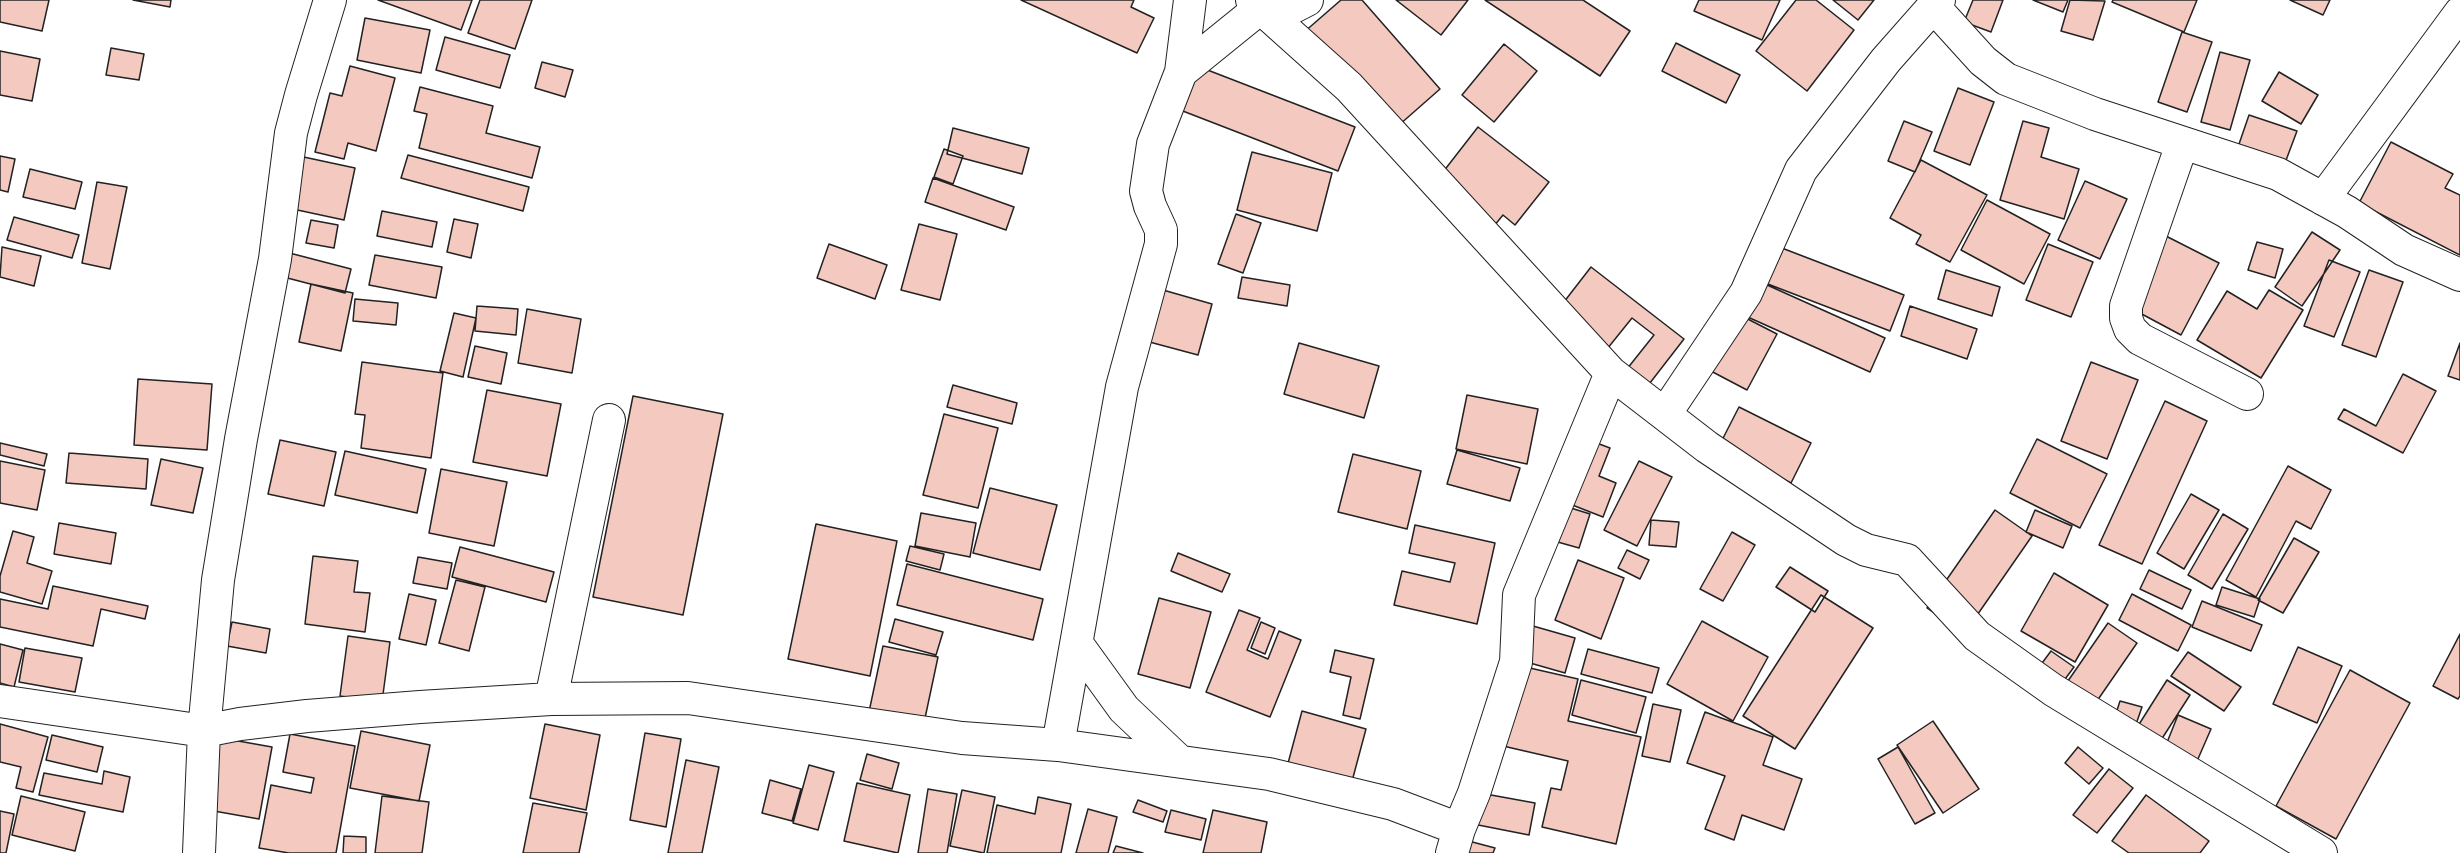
<!DOCTYPE html>
<html>
<head>
<meta charset="utf-8">
<style>
	body { margin:0 }
	canvas { display:block; background:#fff }
</style>
</head>
<body>
<canvas width="2460" height="853"></canvas>
<script>
const ctx = document.querySelector('canvas').getContext('2d');
ctx.lineJoin = 'round';
function fillPath(path, color) {
  ctx.fillStyle = color;
  ctx.fill(path, 'evenodd');
}
function shape(rows) {
  const path = new Path2D();
  for (const r of rows) {
    path.moveTo(r[0], r[1]);
    for (let i = 2; i < r.length; i += 2) path.lineTo(r[i], r[i + 1]);
  }
  return path;
}
function stroke(path, color, width, dash) {
  ctx.strokeStyle = color;
  ctx.lineWidth = width;
  ctx.lineCap = dash ? 'butt' : 'round';
  ctx.setLineDash(dash || []);
  ctx.stroke(path);
}
const building = shape([
	[0,0,49,0,42,31,0,22,0,0],
	[133,0,171,0,170,7,133,0],
	[378,0,472,0,461,30,378,0],
	[480,0,532,0,515,49,468,33,480,0],
	[1021,0,1134,0,1131,7,1154,18,1137,53,1021,0],
	[1341,0,1362,0,1440,89,1390,133,1303,33,1341,0],
	[1396,0,1468,0,1441,35,1396,0],
	[1485,0,1583,0,1630,31,1600,76,1485,0],
	[1699,0,1780,0,1762,40,1694,11,1699,0],
	[1796,0,1816,0,1854,30,1807,91,1756,51,1796,0],
	[1833,0,1874,0,1858,20,1833,0],
	[1973,0,2003,0,1991,32,1964,22,1973,0],
	[2033,0,2068,0,2063,12,2033,0],
	[2070,0,2105,1,2093,40,2061,31,2070,0],
	[2113,0,2197,0,2184,32,2112,2,2113,0],
	[2290,0,2330,0,2323,15,2290,0],
	[365,18,430,30,421,73,357,60,365,18],
	[2182,32,2212,42,2187,112,2158,102,2182,32],
	[445,37,510,55,500,88,436,70,445,37],
	[1676,43,1740,75,1726,103,1662,71,1676,43],
	[1504,44,1537,71,1494,122,1462,95,1504,44],
	[111,48,144,54,139,80,106,75,111,48],
	[0,51,40,59,32,101,0,95,0,51],
	[2220,52,2250,60,2230,130,2201,122,2220,52],
	[542,62,573,70,565,97,535,88,542,62],
	[1192,64,1355,127,1338,171,1175,108,1192,64],
	[350,66,395,78,376,151,348,143,344,159,315,152,330,93,342,96,350,66],
	[2279,72,2318,95,2301,124,2262,101,2279,72],
	[420,87,493,106,486,133,540,147,532,178,419,148,427,114,414,111,420,87],
	[1958,88,1994,102,1970,165,1934,151,1958,88],
	[2249,115,2297,131,2285,163,2238,147,2249,115],
	[1904,121,1932,132,1915,172,1888,161,1904,121],
	[2023,121,2049,128,2041,157,2079,169,2064,219,2000,200,2023,121],
	[1478,127,1549,182,1515,225,1503,215,1494,226,1436,181,1478,127],
	[953,128,1029,148,1022,174,947,154,953,128],
	[2391,142,2453,174,2445,188,2460,195,2460,255,2359,203,2391,142],
	[944,149,963,156,953,184,934,177,944,149],
	[1252,152,1332,173,1317,231,1237,210,1252,152],
	[285,153,355,168,344,220,274,205,285,153],
	[408,155,529,187,523,211,401,178,408,155],
	[0,156,15,159,8,192,0,190,0,156],
	[1921,160,1987,195,1950,262,1916,244,1921,235,1890,218,1921,160],
	[30,169,82,182,75,209,23,197,30,169],
	[933,178,1014,207,1006,230,925,202,933,178],
	[2085,181,2127,199,2100,259,2058,240,2085,181],
	[97,182,127,187,110,269,82,263,97,182],
	[1987,200,2050,234,2024,284,1961,250,1987,200],
	[382,211,437,222,432,247,377,236,382,211],
	[1236,214,1261,223,1243,273,1218,264,1236,214],
	[14,217,79,235,72,258,7,240,14,217],
	[454,219,478,224,471,258,447,252,454,219],
	[311,220,338,225,334,248,306,243,311,220],
	[919,224,957,234,940,300,901,290,919,224],
	[2312,232,2340,250,2302,306,2275,287,2312,232],
	[2160,233,2219,263,2181,335,2123,304,2160,233],
	[2257,242,2283,249,2275,278,2248,270,2257,242],
	[829,244,887,265,875,299,817,278,829,244],
	[2048,244,2093,262,2071,317,2026,300,2048,244],
	[1774,245,1904,295,1890,331,1760,281,1774,245],
	[2,247,41,256,34,286,0,277,2,247],
	[278,250,351,269,345,293,272,274,278,250],
	[375,255,442,267,436,298,369,285,375,255],
	[2329,260,2360,272,2334,337,2304,326,2329,260],
	[1591,267,1684,339,1636,401,1615,384,1654,335,1632,318,1599,359,1550,320,1591,267],
	[1946,270,2000,287,1992,316,1938,299,1946,270],
	[2369,270,2403,282,2376,357,2342,345,2369,270],
	[1242,277,1290,285,1287,306,1238,298,1242,277],
	[1756,280,1885,338,1870,372,1741,314,1756,280],
	[311,284,353,293,341,351,299,342,311,284],
	[1156,288,1212,304,1198,355,1142,340,1156,288],
	[2269,290,2303,310,2261,378,2197,340,2227,291,2257,309,2269,290],
	[355,299,398,303,396,325,353,321,355,299],
	[477,306,518,309,516,335,475,331,477,306],
	[1910,306,1977,329,1967,359,1901,336,1910,306],
	[527,309,581,319,572,373,518,363,527,309],
	[454,313,476,318,463,377,440,371,454,313],
	[1736,313,1777,334,1747,390,1707,369,1736,313],
	[1299,343,1379,366,1364,418,1284,394,1299,343],
	[2460,343,2460,380,2448,376,2460,343],
	[475,346,507,353,501,384,468,377,475,346],
	[362,362,443,373,431,458,361,448,365,415,355,414,362,362],
	[2091,362,2138,380,2107,459,2061,441,2091,362],
	[2403,374,2436,391,2403,453,2338,419,2344,409,2376,426,2403,374],
	[138,379,212,384,207,450,134,445,138,379],
	[953,385,1017,403,1012,424,947,407,953,385],
	[487,390,561,404,547,476,473,462,487,390],
	[1467,395,1538,409,1527,464,1456,449,1467,395],
	[633,396,723,414,683,615,593,597,633,396],
	[2165,401,2207,421,2142,564,2099,545,2165,401],
	[1739,407,1811,443,1791,483,1719,446,1739,407],
	[944,414,998,428,978,508,923,495,944,414],
	[1586,439,1610,448,1599,476,1616,483,1603,517,1562,501,1586,439],
	[2037,439,2107,474,2080,528,2010,493,2037,439],
	[280,440,336,452,324,506,268,494,280,440],
	[0,443,47,454,44,466,0,455,0,443],
	[1457,450,1520,468,1510,501,1447,484,1457,450],
	[345,451,426,469,417,513,335,495,345,451],
	[69,453,148,459,146,489,66,483,69,453],
	[1353,454,1421,471,1407,529,1338,512,1353,454],
	[161,459,203,468,193,513,151,505,161,459],
	[0,461,45,470,37,510,0,503,0,461],
	[1639,461,1672,477,1637,546,1604,530,1639,461],
	[2288,466,2331,490,2311,529,2296,521,2256,597,2226,580,2288,466],
	[441,469,507,482,494,546,429,533,441,469],
	[990,488,1057,505,1040,570,973,553,990,488],
	[2191,494,2219,510,2184,569,2157,553,2191,494],
	[1558,504,1590,514,1579,548,1547,539,1558,504],
	[1995,510,2032,536,1964,634,1927,608,1995,510],
	[2035,510,2072,526,2063,548,2026,532,2035,510],
	[921,513,976,523,970,557,915,546,921,513],
	[2223,514,2248,529,2212,589,2188,575,2223,514],
	[1651,520,1679,522,1676,547,1649,545,1651,520],
	[59,523,116,533,111,564,54,554,59,523],
	[816,524,897,541,870,676,788,659,816,524],
	[1415,525,1495,543,1477,624,1394,605,1402,571,1450,582,1455,563,1409,553,1415,525],
	[13,531,34,537,27,563,52,571,42,604,0,592,0,576,13,531],
	[1732,532,1755,545,1723,601,1700,589,1732,532],
	[2294,538,2319,552,2283,613,2258,600,2294,538],
	[910,546,944,554,940,570,906,561,910,546],
	[460,547,554,572,546,602,452,577,460,547],
	[1627,550,1649,560,1640,579,1618,568,1627,550],
	[1178,553,1230,574,1222,592,1171,571,1178,553],
	[313,556,358,561,354,592,370,593,365,632,305,624,313,556],
	[418,557,452,563,447,589,413,583,418,557],
	[1578,560,1624,578,1601,639,1555,620,1578,560],
	[907,564,1043,599,1033,640,897,605,907,564],
	[1790,567,1828,591,1815,612,1776,587,1790,567],
	[2149,570,2191,590,2182,609,2140,589,2149,570],
	[2054,573,2108,605,2075,662,2021,631,2054,573],
	[456,580,485,587,469,651,439,643,456,580],
	[53,586,148,606,145,619,101,609,93,646,0,627,0,599,48,609,53,586],
	[2222,587,2260,599,2254,617,2216,605,2222,587],
	[409,594,436,600,426,645,399,639,409,594],
	[2132,594,2191,625,2178,651,2119,620,2132,594],
	[1821,595,1873,628,1795,749,1743,716,1821,595],
	[1159,598,1211,612,1190,688,1138,674,1159,598],
	[2202,601,2262,625,2251,651,2192,627,2202,601],
	[1239,610,1260,618,1247,650,1268,659,1279,631,1301,640,1270,717,1206,692,1239,610],
	[895,619,943,632,936,655,889,642,895,619],
	[1702,621,1768,657,1733,721,1667,684,1702,621],
	[232,622,270,629,266,653,227,646,232,622],
	[1261,622,1275,628,1265,654,1251,648,1261,622],
	[1519,622,1575,638,1565,673,1509,657,1519,622],
	[2108,623,2137,643,2088,714,2059,694,2108,623],
	[2460,634,2460,696,2458,699,2433,686,2460,634],
	[348,636,390,642,382,702,340,696,348,636],
	[0,644,23,650,14,687,0,683,0,644],
	[883,646,938,657,921,737,866,726,883,646],
	[2298,647,2342,666,2317,723,2273,704,2298,647],
	[25,648,82,658,75,692,19,682,25,648],
	[1588,649,1659,668,1652,693,1581,674,1588,649],
	[1335,650,1374,659,1360,719,1343,715,1351,677,1330,672,1335,650],
	[2051,651,2074,667,2051,698,2028,682,2051,651],
	[2188,652,2241,687,2224,711,2171,676,2188,652],
	[1508,663,1578,679,1568,721,1641,737,1616,844,1542,827,1551,788,1561,790,1568,761,1490,743,1508,663],
	[2350,670,2410,703,2336,839,2276,806,2350,670],
	[1581,680,1646,697,1636,733,1572,715,1581,680],
	[2167,680,2190,695,2154,751,2131,737,2167,680],
	[2120,701,2142,707,2133,733,2112,726,2120,701],
	[1653,704,1681,710,1670,762,1642,756,1653,704],
	[1302,711,1366,729,1351,785,1287,767,1302,711],
	[1705,712,1773,737,1763,765,1802,779,1784,830,1742,815,1734,840,1705,829,1725,776,1687,763,1705,712],
	[2178,715,2211,729,2194,768,2162,755,2178,715],
	[1933,721,1979,789,1943,813,1897,745,1933,721],
	[0,724,48,737,33,792,16,788,21,767,0,762,0,724],
	[545,724,600,735,586,810,530,798,545,724],
	[361,731,430,745,419,801,350,788,361,731],
	[645,733,681,739,666,827,630,820,645,733],
	[290,734,355,746,336,853,289,853,259,848,271,785,311,793,314,778,283,772,290,734],
	[52,735,103,747,97,772,46,760,52,735],
	[210,736,272,747,259,819,197,808,210,736],
	[1898,747,1935,813,1915,824,1878,759,1898,747],
	[2078,747,2103,768,2089,784,2065,763,2078,747],
	[867,754,899,763,892,789,860,780,867,754],
	[686,760,719,767,702,853,668,853,686,760],
	[809,765,834,772,818,830,793,823,809,765],
	[2109,769,2133,788,2097,833,2073,815,2109,769],
	[104,771,130,777,123,812,39,795,44,773,102,784,104,771],
	[770,780,801,789,792,821,762,813,770,780],
	[857,783,910,795,898,853,844,841,857,783],
	[928,789,957,794,947,853,918,853,928,789],
	[962,790,995,797,984,853,950,846,962,790],
	[1469,791,1535,803,1529,835,1463,822,1469,791],
	[2146,795,2209,841,2200,853,2129,853,2112,841,2146,795],
	[21,796,85,812,75,851,12,835,21,796],
	[382,796,429,802,422,853,375,853,382,796],
	[1038,797,1071,804,1061,853,987,853,997,805,1035,814,1038,797],
	[1138,800,1167,811,1163,822,1133,812,1138,800],
	[533,803,587,813,579,853,523,853,533,803],
	[1088,809,1117,817,1108,853,1076,853,1088,809],
	[1171,810,1206,819,1201,840,1165,832,1171,810],
	[1213,810,1267,822,1261,853,1203,853,1213,810],
	[0,811,14,814,6,853,0,853,0,811],
	[1446,835,1495,848,1493,853,1441,853,1446,835],
	[344,836,366,837,366,853,343,853,344,836],
	[1116,846,1143,853,1113,853,1116,846]
]);
fillPath(building, '#f3c9c0');
stroke(building, '#222', 1.5);
const minor = shape([
	[330,0,301,95,291,133,275,259,241,439,218,580,204,731,240,724,307,716,420,707,551,699,688,698,962,738,1058,745,1269,774,1393,804,1459,829,1452,853],
	[1252,0,1349,87,1611,373,1707,447,1846,540,1866,550,1907,560,1977,636,2053,690,2321,853],
	[1934,7,1983,61,2006,79,2095,114,2278,174,2347,212,2404,250,2460,275],
	[1272,18,1307,0],
	[1181,72,1260,8],
	[2182,144,2126,306,2126,318,2130,329,2140,339,2247,394],
	[2323,199,2460,13],
	[1665,414,1746,293,1801,170,1886,60,1939,0],
	[1077,644,1124,709,1179,761],
	[551,699,609,420],
	[0,701,204,731,199,853],
	[1058,745,1122,387,1161,244,1161,230,1150,206,1146,191,1153,144,1181,72,1190,0],
	[1459,829,1474,793,1516,662,1519,595,1611,373]
]);
stroke(minor, '#222', 34);
stroke(minor, '#fff', 32);
</script>
</body>
</html>
